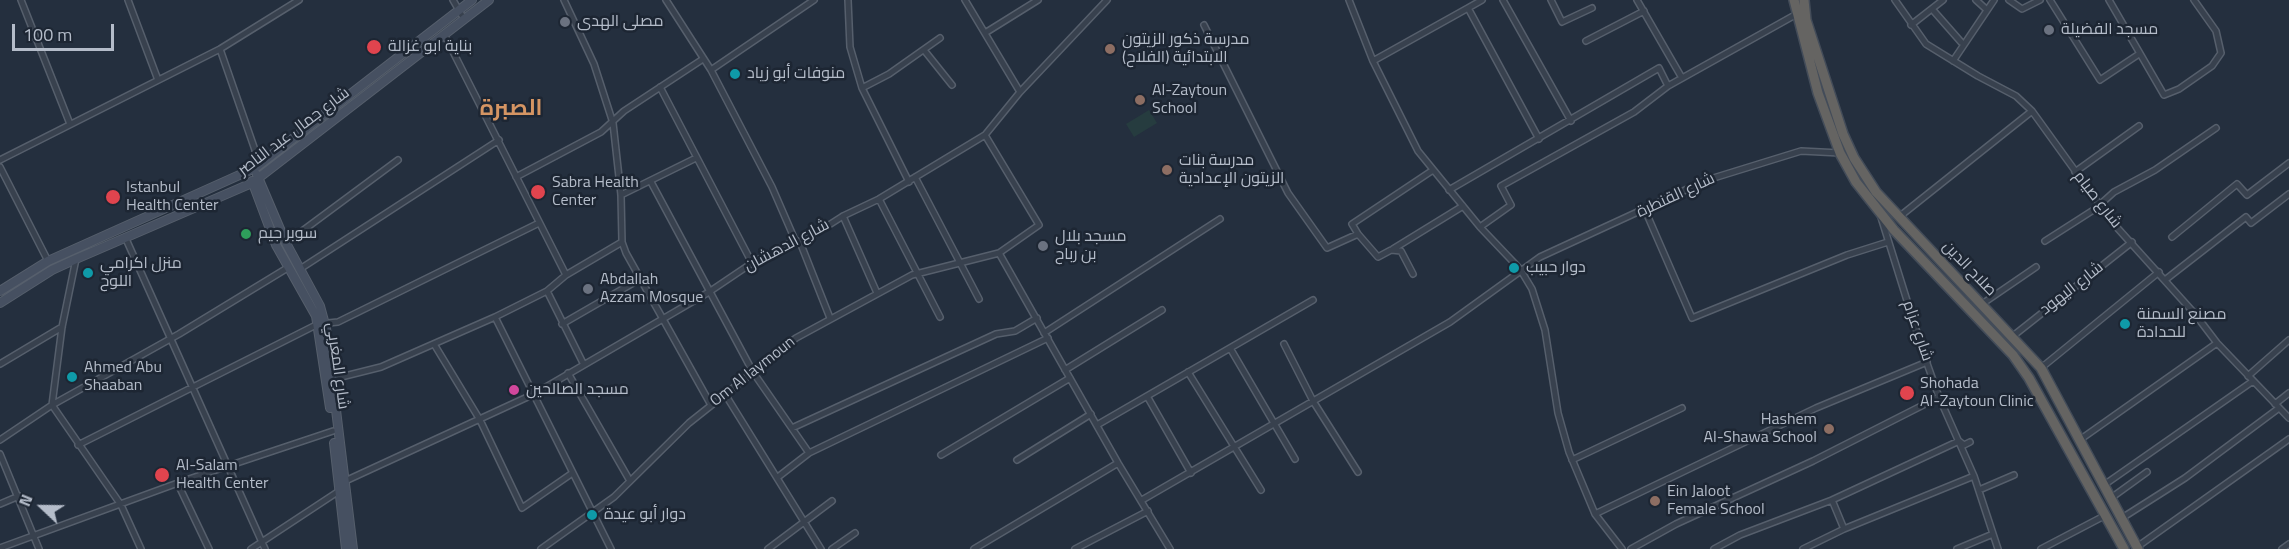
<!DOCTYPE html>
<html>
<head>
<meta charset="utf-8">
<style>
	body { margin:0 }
	#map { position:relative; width:2289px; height:549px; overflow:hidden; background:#242f3e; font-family:"Titillium Web",sans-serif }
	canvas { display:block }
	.north { position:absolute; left:12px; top:477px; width:60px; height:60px; -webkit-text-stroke:4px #1d2633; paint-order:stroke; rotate:292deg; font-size:16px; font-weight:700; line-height:24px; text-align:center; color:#b4bcc9 }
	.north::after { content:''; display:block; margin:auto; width:21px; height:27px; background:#b4bcc9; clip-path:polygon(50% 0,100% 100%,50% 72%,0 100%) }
	.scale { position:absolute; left:12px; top:24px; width:102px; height:27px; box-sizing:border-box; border:3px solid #b4bcc9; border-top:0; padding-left:8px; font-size:18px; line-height:21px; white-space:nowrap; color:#b4bcc9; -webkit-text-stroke:4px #1d2633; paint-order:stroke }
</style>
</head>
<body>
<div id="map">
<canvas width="2289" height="549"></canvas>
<div class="north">N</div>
<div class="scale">100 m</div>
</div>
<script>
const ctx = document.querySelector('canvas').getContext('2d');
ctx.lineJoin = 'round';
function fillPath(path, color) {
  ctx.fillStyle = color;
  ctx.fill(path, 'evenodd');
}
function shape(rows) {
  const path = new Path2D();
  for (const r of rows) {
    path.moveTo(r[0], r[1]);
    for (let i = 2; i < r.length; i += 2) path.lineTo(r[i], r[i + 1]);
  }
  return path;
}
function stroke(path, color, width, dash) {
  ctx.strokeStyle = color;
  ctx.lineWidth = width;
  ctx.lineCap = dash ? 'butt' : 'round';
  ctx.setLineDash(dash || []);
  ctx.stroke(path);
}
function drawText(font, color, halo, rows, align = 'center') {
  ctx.font = font + ' "Titillium Web",Cairo,sans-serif';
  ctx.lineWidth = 5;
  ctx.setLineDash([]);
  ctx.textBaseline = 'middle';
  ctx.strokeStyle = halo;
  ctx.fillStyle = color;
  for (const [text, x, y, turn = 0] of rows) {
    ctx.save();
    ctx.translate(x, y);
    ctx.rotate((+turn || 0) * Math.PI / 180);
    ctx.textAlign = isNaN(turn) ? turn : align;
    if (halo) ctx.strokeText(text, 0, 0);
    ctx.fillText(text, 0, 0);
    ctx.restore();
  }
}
fillPath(shape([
	[1149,110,1157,123,1134,137,1126,124]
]), '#263c3f');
const minor = shape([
	[21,0,70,124],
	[128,0,158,80],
	[453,0,464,19],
	[564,0,594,64,613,123,621,195,622,242,626,253,711,405],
	[666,0,711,70,772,187,795,240],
	[848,0,850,47,862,88,909,182],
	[965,0,1020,92],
	[1349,0,1373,61,1418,151,1480,227,1520,269,1532,289,1545,330,1558,413,1569,452,1595,514,1622,549],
	[1482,0,1468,8,1539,139],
	[1503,0,1571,121],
	[1551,0,1562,22,1592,8],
	[1637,0,1682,78],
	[1895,0,1926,44,1978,76,2016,96,2032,111,2112,222,2195,314,2217,343,2289,418],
	[1976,0,1987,10],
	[2009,0,2022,9,2040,0],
	[2050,0,2100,80,2139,54],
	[2109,0,2164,95,2179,89,2212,66,2221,53,2216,31,2194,0],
	[1932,9,1961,42],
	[1204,25,1288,193,1327,248,1358,234,1378,257,1391,250,1401,251,1413,274],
	[1911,25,1943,0],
	[985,33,1038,0],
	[444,34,566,275],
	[1586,41,1644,11],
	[220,49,255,150,255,168],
	[924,50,952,85],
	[1373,61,1468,8],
	[1953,61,1994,0],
	[711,70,814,0],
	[660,87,752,263],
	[862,88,889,74,940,38],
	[0,160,220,49,299,0],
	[0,167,48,261],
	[2075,172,2139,126],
	[516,177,601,132,624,111,703,59],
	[915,177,979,299],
	[651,182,753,372,809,453],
	[1449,190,1659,68,1668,86],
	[621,195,696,158],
	[879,199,940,317],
	[1645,210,1692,318,1847,255,1888,242],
	[1880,214,1924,355,1939,397,1974,476,1998,549],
	[843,216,877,293],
	[1899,217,2032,111],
	[1480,227,1511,205,1501,186,1634,112,1668,86,1795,15],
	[1358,234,1352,224,1433,170],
	[2172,237,2237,184,2247,195,2289,163],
	[126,239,265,549],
	[2045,241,2095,209,2114,192,2155,170,2216,128],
	[800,242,830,318],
	[286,243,398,160],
	[1393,249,1463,206],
	[999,253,1118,463,1170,549],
	[76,259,62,327,52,405,121,505,141,549],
	[300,269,499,140],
	[2165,280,2246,217,2251,223,2289,194],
	[547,291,583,363],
	[1982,304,2036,267],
	[495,317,611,549],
	[562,324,640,279],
	[1044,333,1220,219],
	[2013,336,2132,242],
	[434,344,480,420,522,508,571,474],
	[1284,344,1313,401,1358,472],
	[1230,348,1295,459],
	[0,364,62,327],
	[2041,368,2159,272],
	[1065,370,1162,310],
	[1188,372,1261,490],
	[568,373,630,481],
	[2248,376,2289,340],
	[333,379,381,367,495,317,547,291,566,275,622,242],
	[725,394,821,549],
	[1147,396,1191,473],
	[2275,404,2289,393],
	[1097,425,1313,300],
	[792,428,996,334,1015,331,1037,318],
	[2081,439,2217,343],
	[0,440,52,405,179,334,289,267],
	[78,445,318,324,338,322,539,223],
	[0,454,39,549],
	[941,455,1070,378],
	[1017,460,1091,414],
	[1572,460,1682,408],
	[778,477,809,453,1048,338],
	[343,482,534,394,709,292,752,263,795,240,800,242,807,239,843,216,879,199,985,135,1020,92,1107,0],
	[178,484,209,549],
	[2104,485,2253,381],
	[1979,490,2014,475],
	[2111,498,2147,472],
	[1142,500,1450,322,1540,257,1707,180,1801,151,1840,153],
	[1832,500,1959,441,1964,445,1970,442],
	[0,504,19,496],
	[1595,514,1816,408,1927,362],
	[2122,518,2185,478,2279,408],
	[2137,547,2289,439],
	[0,548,186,480,333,431],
	[251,549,339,491],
	[541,549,614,497,689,423,796,338,912,275,999,253,1039,225,985,135],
	[768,549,832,501],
	[832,549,855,533],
	[974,549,1118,463],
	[1075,549,1148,511],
	[1631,549,1676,524,1813,461,1939,397],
	[1714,549,1740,535,1832,500,1844,529,1974,476],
	[1803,549,1844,529],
	[1957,549,1993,534],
	[2041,549,2106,515],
	[2282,549,2289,544]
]);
const secondary = shape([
	[257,175,286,243,320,306,326,328,353,549],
	[252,181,276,245,316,316,330,408],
	[0,291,48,261,255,168,472,0],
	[0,303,52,270,76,259,252,183,489,0],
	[334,443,346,549]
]);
const trunk = shape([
	[1794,0,1818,93,1840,153,1856,182,1894,230,2013,355,2029,378,2124,549],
	[1804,0,1806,20,1843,134,1854,158,1876,192,2041,368,2138,549]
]);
stroke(minor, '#565f6c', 8);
stroke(secondary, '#565f6c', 10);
stroke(trunk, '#434c59', 12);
stroke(minor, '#38414e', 5);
stroke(secondary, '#465061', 8);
stroke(trunk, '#656462', 9);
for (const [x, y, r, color] of [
	[565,22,6,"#6b7280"],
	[2049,30,6,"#6b7280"],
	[374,47,8,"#e0444e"],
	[1110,49,6,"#8d6e63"],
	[735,74,6,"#0f9aa8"],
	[1140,100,6,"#8d6e63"],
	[1167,170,6,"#8d6e63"],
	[538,192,8,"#e0444e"],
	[113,197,8,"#e0444e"],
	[246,234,6,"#2e9e5b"],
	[1043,246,6,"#6b7280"],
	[1514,268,6,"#0f9aa8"],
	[88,273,6,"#0f9aa8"],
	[588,289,6,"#6b7280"],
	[2125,324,6,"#0f9aa8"],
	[72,377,6,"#0f9aa8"],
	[514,390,6,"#d1479c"],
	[1907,393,8,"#e0444e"],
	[1829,429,6,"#8d6e63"],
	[162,475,8,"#e0444e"],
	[1655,501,6,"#8d6e63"],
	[592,515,6,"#0f9aa8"]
]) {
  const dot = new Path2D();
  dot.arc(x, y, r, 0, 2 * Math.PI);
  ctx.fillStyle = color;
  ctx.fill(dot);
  stroke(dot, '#1d2633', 2);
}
drawText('16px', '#b4bcc9', '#1d2633', [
	["مصلى الهدى",577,22],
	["مسجد الفضيلة",2061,30],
	["مدرسة ذكور الزيتون",1122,40],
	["الابتدائية (الفلاح)",1122,58],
	["بناية ابو غزالة",388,47],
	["منوفات أبو زياد",747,74],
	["Al-Zaytoun",1152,91],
	["School",1152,109],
	["مدرسة بنات",1179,161],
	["الزيتون الإعدادية",1179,179],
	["Sabra Health",552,183],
	["Center",552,201],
	["Istanbul",126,188],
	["Health Center",126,206],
	["سوبر جيم",258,234],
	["مسجد بلال",1055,237],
	["بن رباح",1055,255],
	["منزل اكرامي",100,264],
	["اللوح",100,282],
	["دوار حبيب",1526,268],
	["Abdallah",600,280],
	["Azzam Mosque",600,298],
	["مصنع السمنة",2137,315],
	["للحدادة",2137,333],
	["Ahmed Abu",84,368],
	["Shaaban",84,386],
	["Shohada",1920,384],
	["Al-Zaytoun Clinic",1920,402],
	["مسجد الصالحين",526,390],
	["Hashem",1817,420,"right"],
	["Al-Shawa School",1817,438,"right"],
	["Al-Salam",176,466],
	["Health Center",176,484],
	["Ein Jaloot",1667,492],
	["Female School",1667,510],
	["دوار أبو عيدة",604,515]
], 'left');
drawText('16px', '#b4bcc9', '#1d2633', [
	["شارع جمال عبد الناصر",294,132,-37],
	["شارع القنطرة",1676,196,-25],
	["شارع صيام",2097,200,52],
	["شارع الدهشان",787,246,-28],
	["صلاح الدين",1969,269,46],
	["شارع اليهود",2072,289,-38],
	["شارع عزام",1917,331,71],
	["شارع المغربي",337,366,82],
	["Om Al laymoun",753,372,-38]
]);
drawText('bold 22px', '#d59563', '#1d2633', [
	["الصبرة",511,110]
]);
</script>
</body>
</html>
